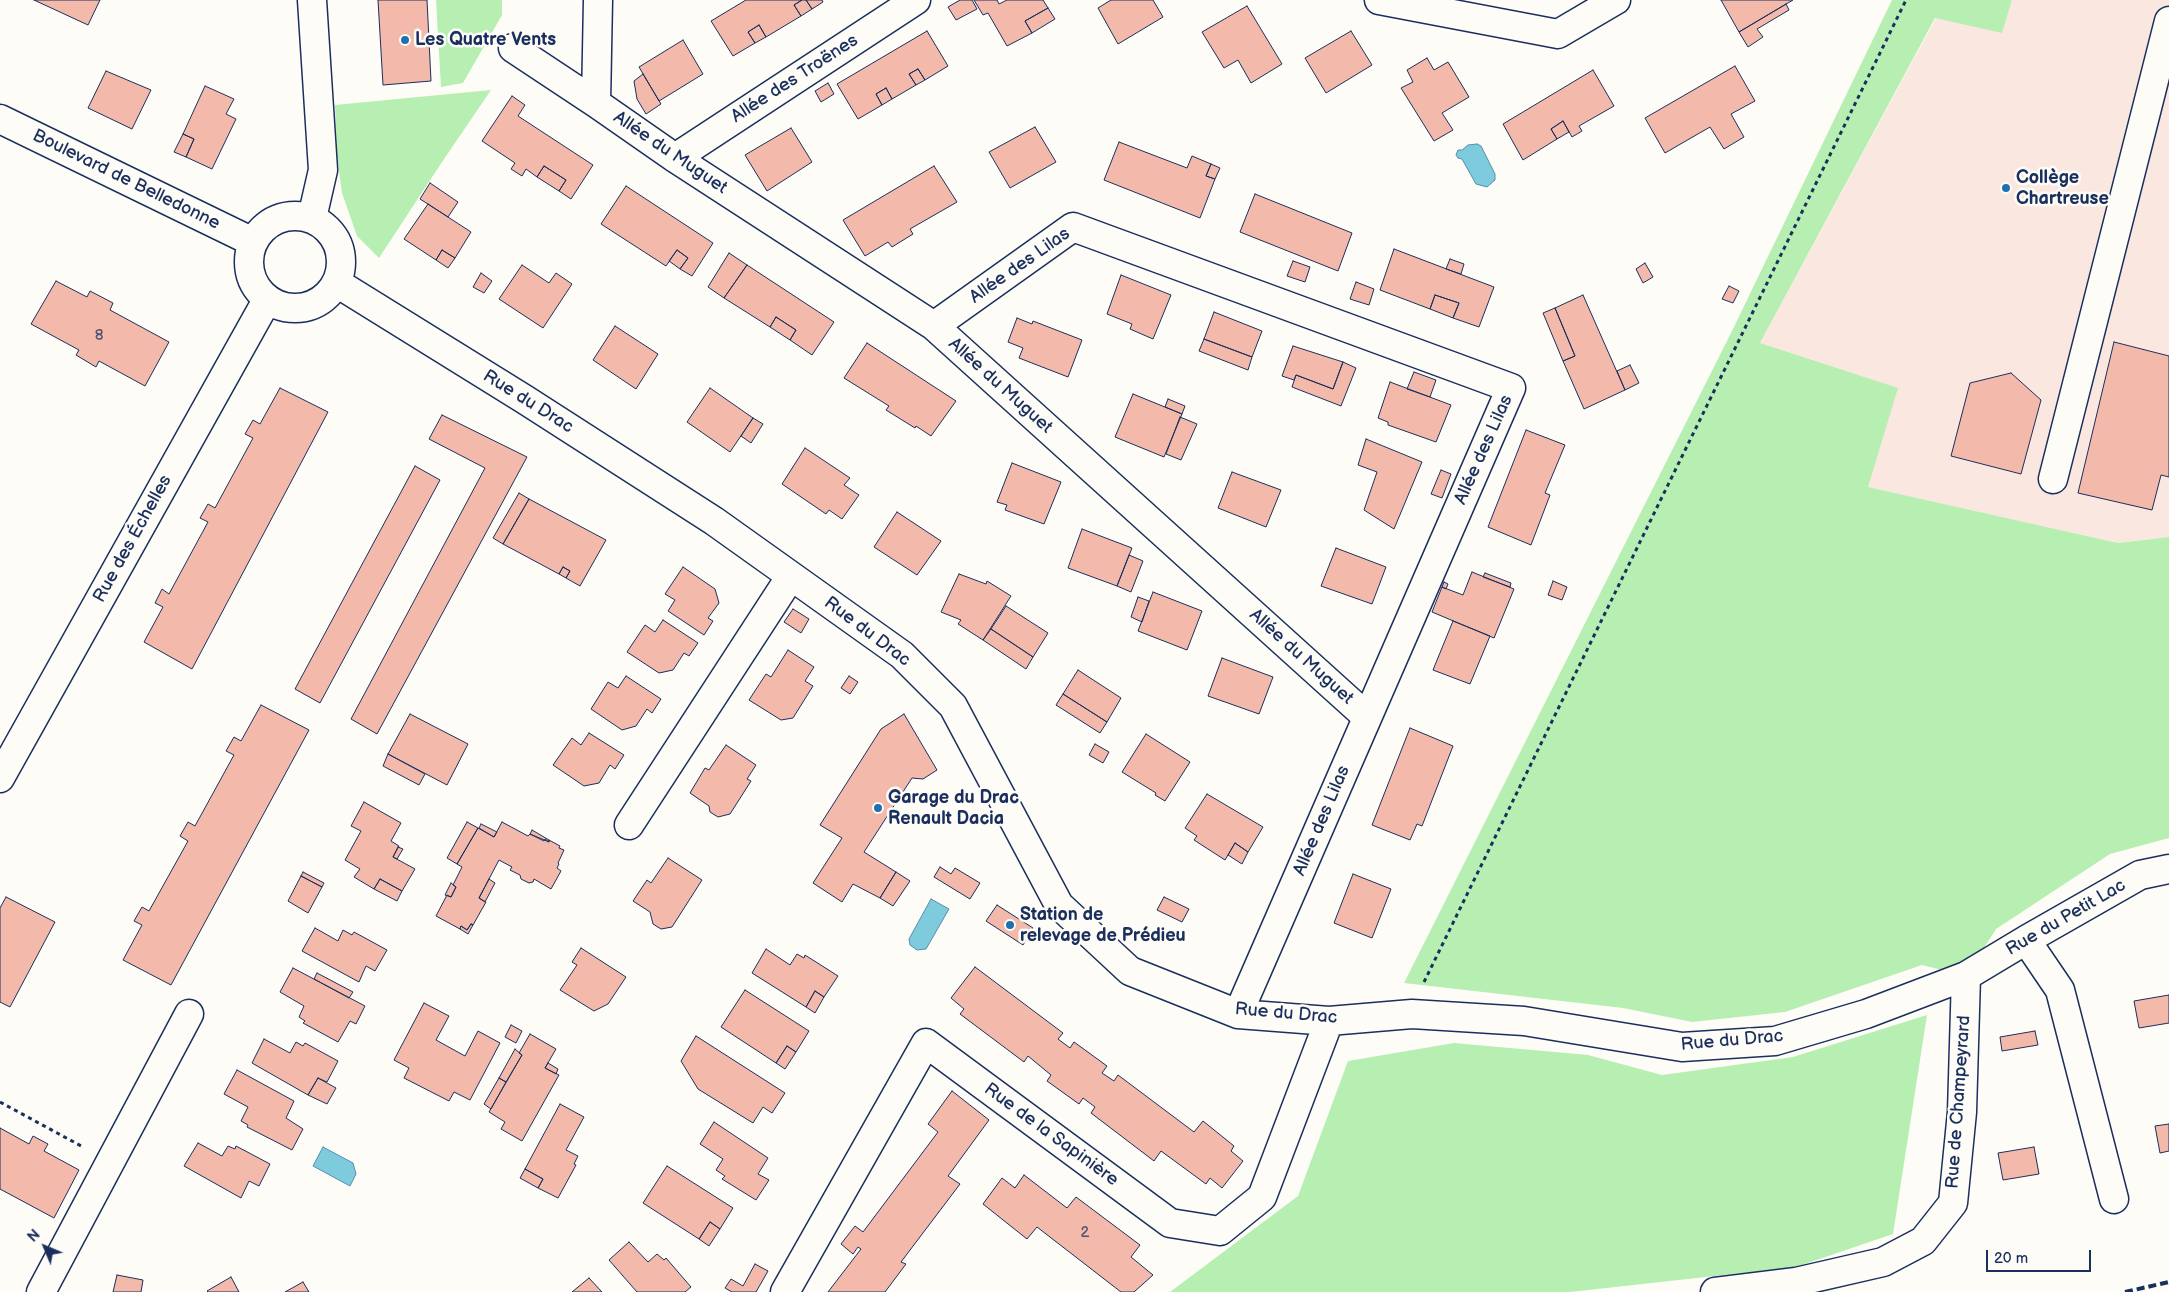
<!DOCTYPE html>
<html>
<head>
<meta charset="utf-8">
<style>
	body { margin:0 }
	#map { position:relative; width:2169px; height:1292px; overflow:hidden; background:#fdfcf7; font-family:"Balsamiq Sans",sans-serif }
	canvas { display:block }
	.north { position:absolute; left:20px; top:1222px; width:50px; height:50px; -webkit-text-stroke:4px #fdfcf7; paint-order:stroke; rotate:315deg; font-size:14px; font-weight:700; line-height:20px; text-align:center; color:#1b2f5e }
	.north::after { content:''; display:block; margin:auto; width:18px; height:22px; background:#1b2f5e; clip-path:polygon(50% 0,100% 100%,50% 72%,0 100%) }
	.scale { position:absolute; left:1986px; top:1250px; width:105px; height:22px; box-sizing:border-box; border:2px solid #1b2f5e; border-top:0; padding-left:6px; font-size:15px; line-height:18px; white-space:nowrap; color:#1b2f5e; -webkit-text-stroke:4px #fdfcf7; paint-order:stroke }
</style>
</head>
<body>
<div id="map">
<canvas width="2169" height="1292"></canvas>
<div class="north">N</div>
<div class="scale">20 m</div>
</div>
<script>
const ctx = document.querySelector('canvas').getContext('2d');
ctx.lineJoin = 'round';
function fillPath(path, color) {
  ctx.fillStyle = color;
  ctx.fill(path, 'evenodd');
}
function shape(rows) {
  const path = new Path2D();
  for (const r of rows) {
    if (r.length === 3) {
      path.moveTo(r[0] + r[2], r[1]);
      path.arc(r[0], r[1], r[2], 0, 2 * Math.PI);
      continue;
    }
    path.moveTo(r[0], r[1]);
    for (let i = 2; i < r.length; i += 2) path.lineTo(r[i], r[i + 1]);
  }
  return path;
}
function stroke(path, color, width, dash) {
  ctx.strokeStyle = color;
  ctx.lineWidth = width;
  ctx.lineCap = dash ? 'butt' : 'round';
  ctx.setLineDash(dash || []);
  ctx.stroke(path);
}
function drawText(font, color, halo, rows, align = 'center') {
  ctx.font = font + ' "Balsamiq Sans",sans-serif';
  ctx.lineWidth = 5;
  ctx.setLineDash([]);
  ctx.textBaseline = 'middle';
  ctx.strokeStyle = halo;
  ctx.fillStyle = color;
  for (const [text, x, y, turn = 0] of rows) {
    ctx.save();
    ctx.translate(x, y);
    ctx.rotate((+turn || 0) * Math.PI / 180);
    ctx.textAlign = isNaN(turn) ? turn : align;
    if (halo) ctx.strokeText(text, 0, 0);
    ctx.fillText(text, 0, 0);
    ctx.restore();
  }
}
fillPath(shape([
	[2012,0,2169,0,2169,537,2118,543,1867,487,1760,343,1936,18,2002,32]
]), '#fae8e0');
fillPath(shape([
	[436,0,502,0,502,15,463,83,441,87],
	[1892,0,2012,0,2002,33,1935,18,1760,343,1898,388,1868,487,2118,543,2169,537,2169,838,2110,854,1996,929,1966,976,1922,965,1785,1012,1692,1022,1623,1008,1404,983,1731,333],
	[491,90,440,165,379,258,357,236,342,193,337,156,335,105],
	[1927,1015,1893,1234,1796,1267,1570,1292,1170,1292,1298,1196,1348,1061,1454,1043,1588,1055,1662,1075,1793,1057]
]), '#b7efb2');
const water = shape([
	[1477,144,1481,146,1495,174,1495,180,1487,187,1476,184,1462,159,1458,158,1456,155,1458,150,1462,150,1468,145,1477,144],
	[931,899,949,909,926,949,917,950,910,945,909,939,931,899],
	[323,1147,353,1163,356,1174,350,1186,313,1166,323,1147]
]);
fillPath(water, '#7fcbde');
stroke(water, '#578dab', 1);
const building = shape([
	[34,0,100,0,88,25,34,0],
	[378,0,427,0,431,81,383,85,378,0],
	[746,0,802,0,794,5,801,16,766,37,759,25,748,32,755,43,733,56,711,21,746,0],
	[802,0,806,0,812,9,801,16,794,5,802,0],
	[806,0,822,0,823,2,812,9,806,0],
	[960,0,972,0,977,9,956,20,948,7,960,0],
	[974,0,997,0,999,4,1007,0,1043,0,1048,8,1025,21,1032,33,1007,46,988,13,983,15,974,0],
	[1111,0,1153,0,1163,17,1118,44,1098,8,1111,0],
	[1721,0,1793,0,1739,32,1721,0],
	[1786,4,1789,10,1757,29,1763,37,1748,47,1739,32,1786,4],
	[1247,6,1282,64,1251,83,1238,60,1224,68,1202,32,1247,6],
	[1048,8,1055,19,1032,33,1025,21,1048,8],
	[759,25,766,37,755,43,748,32,759,25],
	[927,31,948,66,925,80,918,69,909,74,916,85,892,99,886,88,876,94,882,105,858,119,837,84,927,31],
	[1351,31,1372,65,1326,93,1305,58,1351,31],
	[683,40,703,74,659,101,639,67,683,40],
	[1427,58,1434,70,1448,62,1469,97,1442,113,1453,130,1434,141,1401,88,1413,82,1407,70,1427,58],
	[1735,66,1755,101,1731,114,1744,137,1724,149,1710,127,1665,153,1645,118,1735,66],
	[918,69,925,80,916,85,909,74,918,69],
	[1593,70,1614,106,1579,126,1582,131,1572,137,1563,121,1551,129,1557,139,1523,160,1503,124,1593,70],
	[106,71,151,90,132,129,88,108,106,71],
	[643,74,661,104,646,114,637,99,634,81,643,74],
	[828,83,834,94,821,102,815,91,828,83],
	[205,86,234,99,226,114,236,119,212,169,186,157,194,139,183,134,205,86],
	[886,88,892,99,882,105,876,94,886,88],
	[512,96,525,105,518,116,593,165,571,199,559,191,566,180,544,166,537,177,526,169,522,176,511,169,515,163,482,141,512,96],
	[1563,121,1569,132,1557,139,1551,129,1563,121],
	[1035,127,1056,162,1010,188,989,152,1035,127],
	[791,128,812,162,767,191,745,155,791,128],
	[183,134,194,139,186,157,174,152,183,134],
	[1119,142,1187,168,1192,156,1211,164,1206,176,1215,179,1200,218,1104,180,1119,142],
	[1211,164,1220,168,1215,179,1206,176,1211,164],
	[544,166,566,180,559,191,537,177,544,166],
	[934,166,957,202,910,229,913,234,892,247,888,242,865,256,843,220,934,166],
	[430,183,458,202,448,217,420,199,430,183],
	[626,186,713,243,692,276,680,269,688,258,677,250,666,266,601,224,626,186],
	[1255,194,1352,233,1338,271,1240,232,1255,194],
	[428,204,471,232,455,258,442,250,436,260,404,239,428,204],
	[1394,249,1494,287,1479,327,1453,318,1459,303,1435,295,1430,309,1380,290,1394,249],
	[442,250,455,258,448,268,436,260,442,250],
	[677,250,688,258,680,269,669,261,677,250],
	[729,253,747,265,724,298,708,287,729,253],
	[1450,259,1464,264,1461,274,1446,269,1450,259],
	[1293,261,1310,267,1305,282,1287,276,1293,261],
	[1645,263,1653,277,1643,283,1636,269,1645,263],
	[522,265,549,283,556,273,572,284,543,328,499,299,522,265],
	[747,265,834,322,812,355,790,340,796,330,776,317,770,327,724,298,747,265],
	[481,273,492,281,484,293,473,287,481,273],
	[1121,275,1171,295,1153,339,1130,329,1132,324,1107,314,1121,275],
	[56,281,87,297,90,291,113,303,110,310,169,342,145,386,99,361,96,367,76,355,79,350,31,324,56,281],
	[1356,282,1374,289,1369,305,1350,299,1356,282],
	[1729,286,1739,291,1733,303,1722,299,1729,286],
	[1435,295,1459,303,1453,318,1430,309,1435,295],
	[1583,295,1625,390,1584,409,1563,361,1575,356,1555,308,1583,295],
	[1555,308,1575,356,1563,361,1543,313,1555,308],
	[1214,312,1262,331,1252,357,1204,339,1214,312],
	[776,317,796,330,790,340,770,327,776,317],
	[1017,318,1032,324,1033,321,1082,340,1068,377,1019,358,1023,348,1008,342,1017,318],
	[615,326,658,354,636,389,593,360,615,326],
	[1204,339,1252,357,1248,370,1199,351,1204,339],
	[2114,342,2169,356,2169,477,2161,475,2152,510,2078,493,2114,342],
	[867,343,956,401,931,436,916,426,915,428,886,410,889,406,844,378,867,343],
	[1293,346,1343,362,1333,389,1296,375,1294,380,1282,376,1293,346],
	[1343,362,1356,368,1341,406,1292,387,1296,375,1333,389,1343,362],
	[1630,365,1639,383,1625,390,1617,371,1630,365],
	[1414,372,1436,380,1430,397,1407,389,1414,372],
	[2011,373,2041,400,2021,474,1951,456,1970,383,2011,373],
	[1390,382,1451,405,1436,442,1388,425,1388,422,1378,418,1390,382],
	[280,388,328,412,192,669,144,642,163,607,155,603,162,589,169,594,208,522,200,518,208,504,215,508,253,438,245,434,253,420,260,424,280,388],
	[710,388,753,418,730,452,687,422,710,388],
	[1133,394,1182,414,1164,457,1115,437,1133,394],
	[1168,399,1185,406,1182,414,1165,407,1168,399],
	[442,415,527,457,377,734,351,719,485,468,429,439,442,415],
	[1180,417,1197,424,1181,460,1166,454,1180,417],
	[753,418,763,424,751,443,741,436,753,418],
	[1526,430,1565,445,1545,493,1550,495,1531,545,1488,527,1526,430],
	[1366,439,1422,462,1394,529,1364,510,1377,472,1358,465,1366,439],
	[805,448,850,478,844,485,859,495,842,519,829,510,826,514,782,484,805,448],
	[1012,463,1061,482,1044,524,1005,510,1007,505,997,502,1012,463],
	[415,466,440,480,320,703,295,689,415,466],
	[1441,470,1451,474,1442,498,1431,494,1441,470],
	[1232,472,1281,490,1266,527,1218,508,1232,472],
	[519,493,529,499,503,544,493,538,519,493],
	[529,499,606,540,580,586,566,578,570,571,563,567,559,574,503,544,529,499],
	[897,512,941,541,917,575,874,547,897,512],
	[1082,529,1132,548,1117,586,1068,568,1082,529],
	[1336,548,1386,567,1372,604,1321,586,1336,548],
	[1129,555,1143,561,1131,592,1117,586,1129,555],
	[563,567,570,571,566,578,559,574,563,567],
	[683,567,715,589,719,603,708,618,713,621,704,635,668,611,675,600,665,594,683,567],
	[1472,572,1514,589,1494,638,1432,612,1442,587,1463,595,1472,572],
	[1485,573,1511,583,1510,587,1483,577,1485,573],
	[959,574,986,584,987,581,1011,596,983,640,958,624,961,620,941,612,959,574],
	[1553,581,1567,587,1562,600,1548,595,1553,581],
	[1444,582,1448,584,1446,589,1442,587,1444,582],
	[1153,592,1202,611,1187,650,1138,631,1153,592],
	[1138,597,1149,601,1142,622,1131,617,1138,597],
	[1006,606,1048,633,1033,657,991,629,1006,606],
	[793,609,809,619,801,633,784,622,793,609],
	[663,620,698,643,689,656,684,653,673,670,659,673,627,652,645,625,655,632,663,620],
	[1453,621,1490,636,1470,684,1433,670,1453,621],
	[991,629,1033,657,1026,669,983,640,991,629],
	[788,650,814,667,805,681,813,686,793,718,781,720,749,700,766,674,771,677,788,650],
	[1222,658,1273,677,1259,714,1208,696,1222,658],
	[1078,670,1121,698,1107,722,1063,694,1078,670],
	[626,676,661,699,652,713,647,709,636,726,622,730,591,709,608,682,618,688,626,676],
	[849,676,858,682,850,694,841,688,849,676],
	[1063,694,1107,722,1100,733,1056,705,1063,694],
	[261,705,309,730,171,985,123,960,142,925,134,921,142,907,149,911,188,841,180,836,188,822,195,826,234,755,226,751,234,737,241,741,261,705],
	[410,714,468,744,447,785,388,754,410,714],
	[904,714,937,770,923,779,912,778,864,852,896,872,880,898,853,884,842,902,813,883,842,838,820,825,881,729,904,714],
	[1410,728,1453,746,1422,826,1417,824,1410,840,1372,825,1410,728],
	[589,733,624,755,615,769,610,765,599,783,584,786,553,765,572,738,581,745,589,733],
	[1146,734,1190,762,1165,801,1155,795,1156,793,1122,772,1146,734],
	[1095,744,1109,752,1103,763,1089,755,1095,744],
	[726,745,756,765,747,779,751,781,730,814,718,817,710,812,709,806,690,793,705,768,709,770,726,745],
	[388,754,425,774,419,785,383,766,388,754],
	[1207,794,1263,827,1248,852,1235,843,1225,860,1194,840,1197,836,1185,828,1207,794],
	[364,802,401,823,391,841,399,846,393,857,415,869,402,891,380,879,374,889,354,877,360,869,345,860,361,831,351,826,364,802],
	[467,822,478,828,457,864,447,858,467,822],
	[502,822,528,836,530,834,544,841,545,839,549,842,549,840,560,846,559,848,564,850,558,863,559,864,557,868,561,871,551,889,534,879,533,882,529,883,521,879,520,875,510,870,512,867,499,860,479,898,486,902,473,925,471,924,467,930,461,926,460,929,436,916,447,895,451,897,456,887,453,885,462,867,457,864,478,828,494,837,502,822],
	[481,824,497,832,494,837,479,828,481,824],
	[532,830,549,840,549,842,530,834,532,830],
	[1235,843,1248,852,1242,864,1228,855,1235,843],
	[398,847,403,849,397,859,393,857,398,847],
	[668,858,702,880,672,927,661,929,653,924,650,912,633,901,647,880,651,883,668,858],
	[940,867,951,874,955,868,980,883,970,899,934,877,940,867],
	[303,872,324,883,322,887,301,876,303,872],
	[896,872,910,881,893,906,880,898,896,872],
	[1353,874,1391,889,1372,938,1334,923,1353,874],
	[301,876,322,887,308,913,288,901,301,876],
	[380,879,402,891,397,901,374,889,380,879],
	[489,879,495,883,485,902,479,898,489,879],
	[451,883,456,887,451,897,445,895,451,883],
	[6,897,55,922,10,1007,0,1002,0,908,6,897],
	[1164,897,1189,909,1182,922,1157,910,1164,897],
	[997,905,1033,928,1023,945,986,921,997,905],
	[471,924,473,925,468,934,460,929,461,926,467,930,471,924],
	[315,928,338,941,343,930,352,935,354,932,387,950,375,971,366,966,359,982,302,951,315,928],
	[581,948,626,977,608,1004,594,1011,560,990,577,965,572,962,581,948],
	[766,949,790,965,797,954,804,958,805,955,838,976,824,997,815,991,806,1007,752,973,766,949],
	[975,967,1063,1033,1058,1039,1070,1048,1074,1042,1107,1066,1102,1073,1114,1081,1118,1075,1194,1132,1203,1121,1234,1146,1231,1151,1243,1161,1222,1188,1210,1178,1206,1184,1161,1151,1154,1161,1091,1113,1095,1107,1083,1098,1079,1104,1047,1081,1051,1075,1028,1056,1024,1062,960,1014,964,1009,951,998,975,967],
	[293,968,365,1006,356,1024,350,1021,338,1042,303,1023,305,1021,299,1017,304,1006,280,992,293,968],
	[317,973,353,992,349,998,314,979,317,973],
	[745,990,809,1031,796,1052,787,1046,776,1063,721,1027,745,990],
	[815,991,824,997,815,1013,806,1007,815,991],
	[2169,995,2169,1023,2139,1028,2134,1001,2169,995],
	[424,1003,449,1016,436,1040,465,1056,478,1031,500,1043,470,1100,454,1092,449,1101,404,1078,409,1068,394,1060,424,1003],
	[511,1025,522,1031,516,1043,505,1037,511,1025],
	[2035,1031,2038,1045,2002,1051,2000,1037,2035,1031],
	[530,1034,556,1049,545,1068,559,1075,522,1141,501,1129,505,1122,489,1112,522,1055,519,1053,530,1034],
	[696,1036,785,1093,772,1113,763,1107,753,1123,698,1089,681,1061,696,1036],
	[264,1039,290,1053,296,1042,303,1046,305,1043,338,1061,327,1082,318,1078,308,1095,252,1063,264,1039],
	[787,1046,796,1052,785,1069,776,1063,787,1046],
	[515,1049,522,1055,506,1082,499,1078,515,1049],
	[548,1063,558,1069,556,1074,545,1068,548,1063],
	[237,1070,294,1101,286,1118,303,1129,292,1150,247,1127,248,1125,241,1121,248,1107,224,1094,237,1070],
	[318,1078,336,1088,327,1104,308,1095,318,1078],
	[499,1078,506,1082,491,1109,484,1104,499,1078],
	[952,1091,989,1120,948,1176,960,1184,901,1262,906,1264,885,1292,828,1292,861,1249,858,1247,853,1254,841,1244,855,1226,863,1232,938,1132,928,1124,952,1091],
	[560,1104,584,1117,566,1150,578,1156,574,1164,576,1165,558,1198,538,1188,543,1179,525,1169,560,1104],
	[714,1122,768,1158,758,1174,769,1180,756,1200,722,1179,725,1176,716,1170,723,1159,700,1144,714,1122],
	[2169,1124,2169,1151,2160,1153,2155,1126,2169,1124],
	[0,1128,29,1144,33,1136,48,1144,44,1151,79,1170,54,1218,0,1189,0,1128],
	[198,1143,222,1156,228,1146,235,1149,236,1146,270,1164,259,1186,249,1181,241,1198,184,1166,198,1143],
	[2034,1147,2039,1174,2003,1180,1998,1153,2034,1147],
	[667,1166,733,1208,720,1229,710,1222,699,1239,643,1203,667,1166],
	[525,1169,543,1179,538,1188,520,1178,525,1169],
	[1024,1175,1067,1208,1076,1197,1140,1245,1131,1257,1153,1275,1134,1292,1121,1292,1037,1227,1027,1239,983,1204,1002,1178,1015,1188,1024,1175],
	[710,1222,720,1229,709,1246,699,1239,710,1222],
	[629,1242,648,1262,657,1254,664,1260,666,1258,691,1287,685,1292,637,1292,609,1260,629,1242],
	[755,1264,768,1271,756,1292,732,1292,725,1288,731,1279,743,1286,755,1264],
	[117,1275,143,1280,141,1292,113,1292,117,1275],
	[231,1277,239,1292,208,1292,207,1291,231,1277],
	[589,1278,602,1292,572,1292,589,1278],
	[303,1282,309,1292,285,1292,303,1282]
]);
fillPath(building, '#f3baab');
stroke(building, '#1b2f5e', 1);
const minor = shape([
	[312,0,323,170,312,218],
	[598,0,596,103,675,158,934,326,1367,717],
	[1379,0,1558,34,1616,0],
	[513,48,596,103],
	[0,119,253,242],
	[675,158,916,0],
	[295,262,46],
	[337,283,524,399,714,521,902,655,953,706,1059,905,1130,971,1238,1014,1329,1021,1412,1014,1524,1021,1682,1047,1775,1041,1866,1014,1966,976,2026,940,2140,875,2169,869],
	[934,326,1073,227,1511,388,1238,1014],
	[2053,479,2169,21],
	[0,778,267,300],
	[629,825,791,576],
	[2026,940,2060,990,2114,1199],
	[41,1292,189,1014],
	[785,1292,926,1043,1170,1223,1220,1231,1262,1197,1329,1021],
	[1715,1292,1796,1282,1883,1262,1923,1241,1953,1203,1962,1112,1966,976]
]);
stroke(minor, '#1b2f5e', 31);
stroke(shape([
	[1424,982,1906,0],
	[0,1102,83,1147]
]), '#1b2f5e', 3, [4, 4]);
stroke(minor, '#fdfcf7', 28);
stroke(shape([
	[2125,1292,2169,1282]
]), '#1b2f5e', 4, [8, 4]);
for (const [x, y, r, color] of [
	[405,40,5,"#1f6fb2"],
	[2006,188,5,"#1f6fb2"],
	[878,808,5,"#1f6fb2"],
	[1010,925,5,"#1f6fb2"]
]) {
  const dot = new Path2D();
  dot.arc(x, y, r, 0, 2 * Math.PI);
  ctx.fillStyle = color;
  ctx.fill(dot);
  stroke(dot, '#fdfcf7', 2);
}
drawText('15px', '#515271', null, [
	["8",99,336],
	["2",1085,1233]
]);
drawText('bold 18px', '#1b2f5e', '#fdfcf7', [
	["Les Quatre Vents",415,40],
	["Collège",2016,178],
	["Chartreuse",2016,199],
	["Garage du Drac",888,798],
	["Renault Dacia",888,819],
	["Station de",1020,915],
	["relevage de Prédieu",1020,936]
], 'left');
drawText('18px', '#1b2f5e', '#fdfcf7', [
	["Allée des Troënes",795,79,-33],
	["Allée du Muguet",670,153,34],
	["Boulevard de Belledonne",126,180,26],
	["Allée des Lilas",1020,266,-35],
	["Allée du Muguet",1000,386,42],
	["Rue du Drac",528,402,32],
	["Allée des Lilas",1484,450,-66],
	["Rue des Échelles",133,539,-61],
	["Rue du Drac",867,632,37],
	["Allée du Muguet",1301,657,42],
	["Allée des Lilas",1322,821,-67],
	["Rue du Petit Lac",2066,918,-30],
	["Rue du Drac",1286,1014,5],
	["Rue du Drac",1732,1041,-5],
	["Rue de Champeyrard",1959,1102,-86],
	["Rue de la Sapinière",1051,1135,36]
]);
</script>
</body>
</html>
